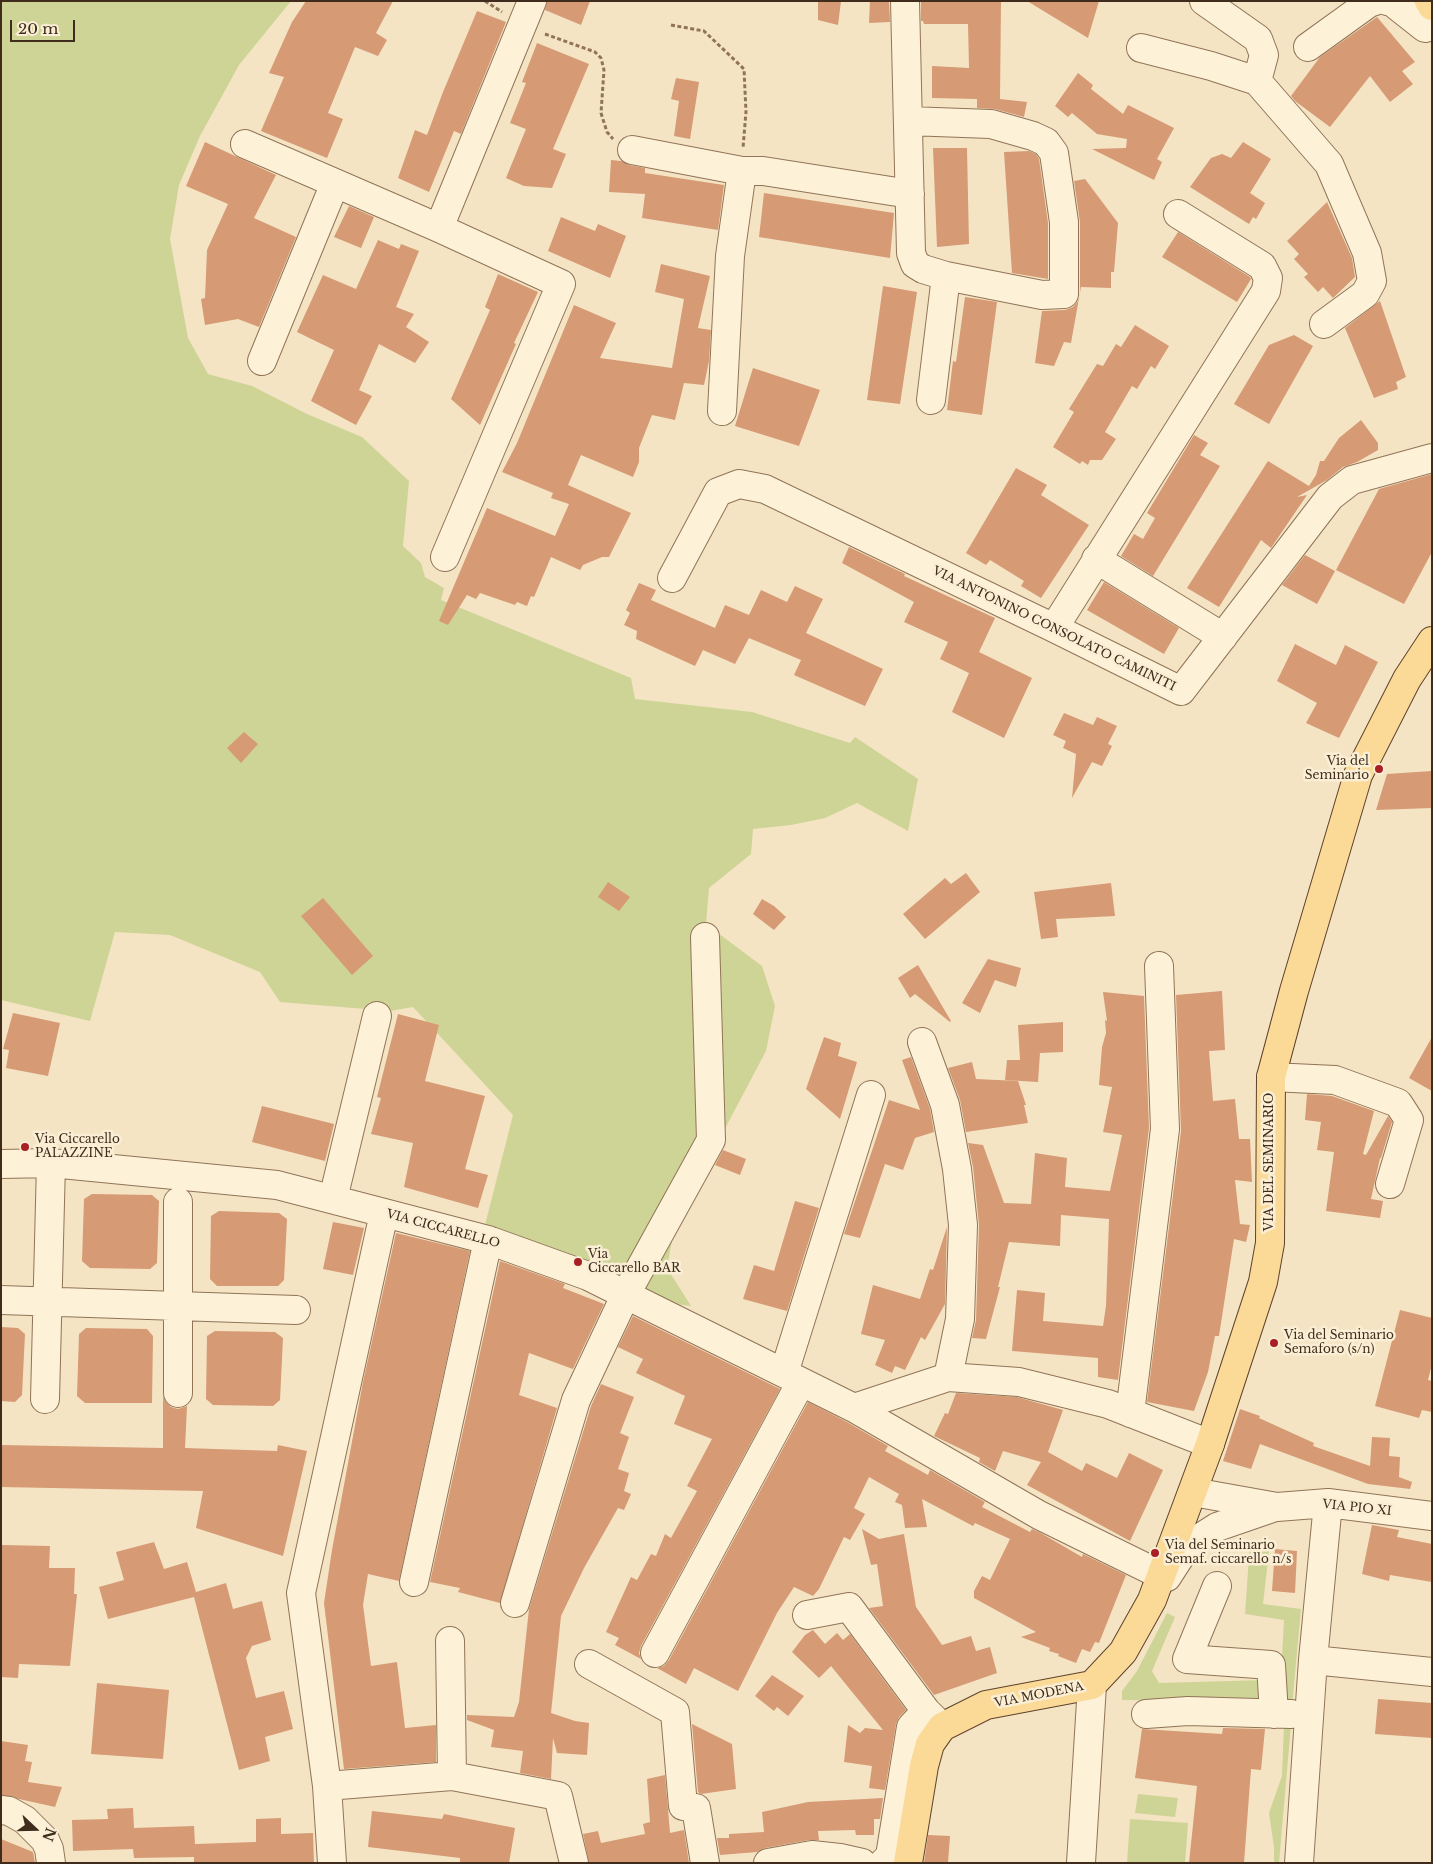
<!DOCTYPE html>
<html>
<head>
<meta charset="utf-8">
<style>
	body { margin:0 }
	#map { position:relative; width:1433px; height:1864px; overflow:hidden; background:#f4e4c4; font-family:"Libre Baskerville",serif }
	canvas { display:block }
	.frame { position:absolute; inset:0; border:2px solid #3f2c1d; pointer-events:none }
	.north { position:absolute; left:10px; top:1804px; width:50px; height:50px; -webkit-text-stroke:4px #faeed4; paint-order:stroke; rotate:111deg; font-size:14px; font-weight:700; line-height:20px; text-align:center; color:#3f2c1d }
	.north::after { content:''; display:block; margin:auto; width:18px; height:22px; background:#3f2c1d; clip-path:polygon(50% 0,100% 100%,50% 72%,0 100%) }
	.scale { position:absolute; left:10px; top:20px; width:65px; height:22px; box-sizing:border-box; border:2px solid #3f2c1d; border-top:0; padding-left:6px; font-size:15px; line-height:18px; white-space:nowrap; color:#3f2c1d; -webkit-text-stroke:4px #faeed4; paint-order:stroke }
</style>
</head>
<body>
<div id="map">
<canvas width="1433" height="1864"></canvas>
<div class="frame"></div>
<div class="north">N</div>
<div class="scale">20 m</div>
</div>
<script>
const ctx = document.querySelector('canvas').getContext('2d');
ctx.lineJoin = 'round';
function fillPath(path, color) {
  ctx.fillStyle = color;
  ctx.fill(path, 'evenodd');
}
function shape(rows) {
  const path = new Path2D();
  for (const r of rows) {
    path.moveTo(r[0], r[1]);
    for (let i = 2; i < r.length; i += 2) path.lineTo(r[i], r[i + 1]);
  }
  return path;
}
function stroke(path, color, width, dash) {
  ctx.strokeStyle = color;
  ctx.lineWidth = width;
  ctx.lineCap = dash ? 'butt' : 'round';
  ctx.setLineDash(dash || []);
  ctx.stroke(path);
}
function drawText(font, color, halo, rows, align = 'center') {
  ctx.font = font + ' "Libre Baskerville",serif';
  ctx.lineWidth = 5;
  ctx.setLineDash([]);
  ctx.textBaseline = 'middle';
  ctx.strokeStyle = halo;
  ctx.fillStyle = color;
  for (const [text, x, y, turn = 0] of rows) {
    ctx.save();
    ctx.translate(x, y);
    ctx.rotate((+turn || 0) * Math.PI / 180);
    ctx.textAlign = isNaN(turn) ? turn : align;
    if (halo) ctx.strokeText(text, 0, 0);
    ctx.fillText(text, 0, 0);
    ctx.restore();
  }
}
fillPath(shape([
	[1,1,291,1,239,65,200,136,179,185,170,239,188,338,208,374,252,386,307,414,362,437,409,481,403,546,421,563,425,577,444,588,441,600,631,678,635,699,752,712,850,743,855,737,918,779,908,831,857,803,825,818,791,825,753,829,751,854,709,888,706,924,762,966,775,1006,766,1051,720,1138,672,1240,667,1268,691,1306,667,1303,484,1229,513,1115,413,1007,390,1011,280,1002,260,972,170,935,115,932,90,1021,1,1000],
	[1250,1542,1270,1543,1263,1604,1301,1609,1292,1707,1283,1706,1281,1675,1284,1620,1245,1614],
	[1167,1613,1175,1617,1152,1671,1159,1683,1265,1680,1266,1701,1122,1700,1122,1691,1137,1671],
	[1284,1725,1291,1725,1279,1863,1274,1863,1274,1847,1269,1813,1282,1776],
	[1138,1794,1178,1798,1175,1817,1135,1813],
	[1130,1819,1188,1823,1185,1863,1127,1863]
]), '#ced496');
fillPath(shape([
	[306,1,393,1,376,33,387,40,378,56,355,47,328,113,343,119,327,158,261,131,284,77,269,73,292,22],
	[547,1,590,1,581,25,545,10],
	[818,1,841,1,838,25,818,20],
	[870,1,889,1,890,22,869,23],
	[921,1,1001,1,1000,99,1027,102,1024,117,995,109,977,108,977,99,932,98,932,66,969,68,968,24,924,24,923,21,921,21],
	[1027,1,1099,1,1088,38],
	[477,11,506,22,461,134,454,131,429,192,398,178,415,130,427,135,443,92],
	[1377,17,1415,62,1402,71,1413,84,1390,102,1370,76,1330,127,1295,101,1291,96,1320,57],
	[537,43,589,64,553,149,566,154,552,188,524,186,506,178,526,129,510,123,526,83,522,82],
	[1078,73,1093,85,1091,89,1123,114,1128,105,1174,128,1157,159,1162,162,1154,180,1092,149,1126,148,1127,139,1097,134,1072,113,1068,117,1055,106],
	[676,78,699,82,690,139,674,136,679,101,671,99],
	[205,142,276,175,254,218,296,237,259,327,238,319,205,325,201,299,205,298,207,250,228,204,186,186],
	[1243,142,1271,159,1250,193,1265,203,1256,219,1253,217,1249,224,1190,187,1211,158,1222,154,1231,158],
	[933,148,967,148,969,244,937,247],
	[1029,151,1036,154,1039,159,1048,223,1048,279,1012,273,1004,152],
	[611,160,621,161,629,165,645,168,645,173,724,185,718,230,642,218,645,194,609,192],
	[1085,179,1118,223,1114,272,1111,272,1111,288,1081,287,1071,343,1064,342,1054,366,1035,363,1042,311,1065,310,1073,307,1078,301,1080,294,1080,222,1074,181],
	[764,193,894,213,890,258,759,237],
	[1327,202,1352,258,1355,277,1333,298,1323,287,1318,292,1304,277,1308,274,1294,259,1299,254,1287,241],
	[349,206,374,217,361,248,334,237],
	[561,217,595,231,598,224,626,236,610,278,548,251],
	[1178,232,1250,277,1251,279,1237,302,1162,257],
	[378,240,399,249,401,244,419,251,396,307,414,314,406,327,429,342,415,363,379,344,359,390,372,396,356,425,311,401,334,350,297,332,323,275,356,289],
	[661,264,710,276,698,328,711,330,709,361,704,385,684,383,675,420,652,415,639,448,639,462,633,477,581,455,568,485,631,513,609,557,602,557,583,565,580,570,551,557,534,597,531,596,527,606,517,602,515,605,480,593,476,599,467,595,448,625,439,621,487,508,555,536,569,504,551,498,553,493,502,472,517,443,574,305,616,323,600,358,672,368,684,299,655,292],
	[498,274,538,292,514,343,516,344,480,425,451,399,490,310,485,307],
	[883,286,917,292,900,404,867,400],
	[965,297,997,302,982,415,947,410,953,361,956,362],
	[1380,301,1406,377,1396,382,1398,389,1374,398,1345,328],
	[1135,325,1169,346,1155,369,1151,366,1137,389,1132,386,1105,432,1116,439,1102,460,1090,460,1088,465,1082,461,1080,464,1053,447,1074,412,1069,409,1097,364,1103,366,1116,344,1121,347],
	[1294,335,1313,346,1269,424,1234,404,1269,345],
	[753,368,820,390,799,446,735,426],
	[1361,420,1378,443,1378,450,1357,462,1343,467,1327,480,1297,497,1307,495,1271,548,1261,540,1219,607,1187,588,1268,461,1309,486,1316,475,1320,461,1324,461,1339,438],
	[1194,435,1208,443,1200,455,1220,466,1153,576,1121,556,1134,534,1143,539,1155,518,1147,513],
	[1016,468,1047,485,1041,495,1089,525,1041,598,1021,586,1024,581,990,560,986,565,966,553],
	[1432,474,1432,552,1404,604,1336,570,1379,489],
	[849,547,905,574,904,576,995,618,979,652,1032,678,1004,738,952,712,969,673,940,659,948,642,904,622,914,602,842,563],
	[1305,555,1335,571,1317,604,1282,585],
	[1104,582,1179,628,1164,654,1087,610],
	[639,583,656,590,651,600,715,628,725,605,749,615,761,590,787,602,795,586,823,599,806,633,883,669,865,706,794,675,801,660,749,638,735,664,703,650,695,666,636,639,637,631,624,625,630,613,626,610],
	[1295,644,1336,665,1345,645,1378,662,1339,738,1306,723,1317,703,1277,681],
	[1064,713,1093,725,1097,717,1117,726,1108,744,1112,746,1102,766,1092,762,1072,798,1076,754,1063,748,1066,741,1053,735],
	[244,732,258,744,241,763,227,748],
	[1432,771,1432,808,1376,810,1387,774],
	[966,873,980,892,925,939,903,914,945,878,951,884],
	[608,882,630,897,619,911,598,897],
	[1111,883,1115,916,1056,919,1058,937,1041,939,1034,892],
	[323,898,373,956,352,975,301,916],
	[762,899,774,906,786,917,774,930,753,914],
	[988,959,1021,968,1016,987,995,980,980,1013,962,1003],
	[918,965,951,1021,950,1022,915,994,910,998,898,978],
	[1222,991,1225,1050,1209,1051,1213,1101,1235,1099,1239,1139,1250,1139,1252,1182,1235,1180,1240,1224,1250,1225,1246,1242,1234,1239,1219,1336,1215,1336,1208,1372,1194,1411,1147,1402,1181,1131,1176,995],
	[1103,992,1144,996,1149,1128,1118,1380,1098,1377,1098,1358,1012,1351,1017,1290,1045,1293,1043,1321,1103,1326,1106,1306,1109,1219,1061,1215,1060,1246,1009,1242,998,1287,1000,1287,986,1339,972,1338,976,1320,979,1225,973,1167,968,1143,983,1145,1004,1203,1031,1204,1035,1153,1067,1158,1065,1187,1110,1191,1122,1135,1103,1132,1112,1087,1099,1085,1102,1047,1106,1033,1105,1020,1107,1021],
	[13,1013,60,1023,48,1076,6,1068,9,1050,3,1049],
	[398,1014,439,1025,425,1081,485,1096,465,1169,488,1175,478,1208,404,1187,413,1143,371,1134,381,1098,377,1097],
	[1063,1022,1063,1052,1040,1053,1038,1082,1005,1080,1007,1060,1020,1060,1018,1025],
	[824,1037,841,1043,838,1056,857,1062,840,1119,806,1089],
	[1432,1037,1432,1091,1409,1078],
	[911,1057,930,1109,934,1132,915,1138,903,1170,885,1164,860,1238,844,1234,889,1100,920,1110,902,1060],
	[972,1062,976,1079,1018,1081,1026,1105,1024,1105,1028,1123,966,1132,960,1100,948,1068],
	[1307,1094,1332,1096,1374,1111,1363,1154,1366,1155,1388,1116,1392,1122,1381,1158,1380,1158,1371,1199,1383,1201,1380,1218,1326,1211,1334,1152,1317,1150,1321,1122,1305,1120],
	[262,1106,334,1124,325,1161,252,1142],
	[723,1150,746,1159,740,1175,715,1165],
	[92,1194,152,1195,159,1201,157,1263,150,1269,90,1268,82,1261,84,1199],
	[795,1201,819,1208,787,1311,743,1299,754,1265,774,1271],
	[219,1211,279,1213,287,1219,284,1280,278,1286,217,1286,210,1279,211,1216],
	[333,1222,364,1228,353,1275,323,1269],
	[947,1227,945,1304,925,1340,921,1337,905,1370,895,1366,892,1373,875,1365,885,1340,861,1334,873,1285,920,1299,930,1269,933,1270],
	[396,1233,470,1251,399,1581,368,1574,363,1605,371,1666,397,1662,405,1728,436,1725,436,1762,344,1769,324,1603,332,1550,363,1382],
	[500,1261,565,1284,563,1288,604,1304,573,1369,529,1353,519,1395,557,1408,500,1603,458,1592,460,1588,430,1582],
	[1400,1310,1432,1318,1432,1364,1428,1380,1432,1381,1432,1412,1422,1410,1419,1418,1375,1406],
	[633,1316,780,1389,641,1646,639,1653,641,1659,615,1645,619,1638,606,1632,631,1577,637,1580,651,1554,656,1556,665,1534,671,1538,697,1491,687,1486,712,1439,674,1424,685,1396,636,1373,643,1359,618,1347],
	[1,1327,18,1328,25,1334,22,1395,15,1402,1,1401],
	[86,1328,147,1329,153,1336,152,1403,85,1403,77,1396,79,1334],
	[215,1331,275,1332,283,1338,280,1400,273,1406,213,1405,206,1399,207,1336],
	[601,1384,634,1397,620,1433,629,1437,618,1469,629,1473,624,1491,631,1494,624,1510,618,1508,584,1568,561,1616,551,1713,575,1721,589,1723,587,1755,557,1753,553,1738,551,1779,520,1773,523,1751,491,1747,494,1730,467,1720,467,1715,514,1717,519,1702,529,1609,591,1406],
	[956,1393,1017,1397,1063,1410,1048,1452,1082,1471,1086,1463,1117,1478,1129,1453,1163,1470,1130,1541,1027,1485,1041,1462,1003,1451,995,1471,979,1462,980,1458,934,1436,945,1413,948,1414],
	[163,1396,165,1401,171,1407,178,1409,187,1406,185,1448,277,1451,278,1445,307,1451,283,1556,196,1528,203,1491,1,1487,1,1445,163,1448],
	[808,1402,847,1422,888,1446,885,1451,928,1475,930,1470,985,1502,982,1507,1030,1532,1032,1529,1039,1532,1082,1557,1083,1554,1126,1575,1099,1643,1095,1642,1090,1652,1082,1649,1076,1663,1058,1656,1059,1654,1049,1651,1050,1648,1021,1637,1036,1632,974,1598,974,1591,982,1576,990,1580,1010,1539,975,1523,973,1526,922,1499,927,1527,905,1528,902,1505,895,1502,899,1494,869,1477,854,1508,865,1514,850,1540,844,1537,819,1589,813,1596,794,1587,777,1613,738,1691,694,1668,686,1684,657,1668,664,1666,669,1660],
	[1240,1409,1260,1416,1259,1418,1314,1443,1313,1446,1370,1466,1372,1437,1390,1438,1389,1456,1400,1457,1399,1477,1412,1482,1410,1489,1368,1484,1260,1444,1251,1469,1223,1461],
	[1372,1525,1399,1530,1397,1537,1432,1544,1432,1582,1390,1575,1389,1581,1362,1574],
	[862,1529,879,1539,904,1534,916,1607,942,1645,971,1636,976,1651,990,1647,997,1673,934,1695,869,1608,883,1606,877,1564,871,1565],
	[154,1542,164,1569,187,1562,196,1592,226,1583,233,1609,262,1601,271,1640,252,1646,246,1658,256,1698,284,1691,293,1729,265,1737,270,1761,239,1770,194,1597,108,1619,99,1587,124,1580,116,1552],
	[1,1545,50,1546,49,1568,75,1568,74,1594,77,1594,70,1666,19,1664,18,1678,1,1677],
	[1275,1549,1297,1551,1295,1593,1272,1591],
	[813,1630,825,1644,837,1633,843,1640,850,1634,906,1710,899,1717,896,1724,885,1790,869,1788,872,1766,844,1762,848,1725,860,1733,865,1728,883,1730,831,1666,819,1678,792,1652,805,1635],
	[772,1675,804,1696,788,1716,777,1707,774,1711,755,1696],
	[97,1683,169,1690,163,1759,91,1754],
	[1378,1699,1432,1703,1432,1738,1375,1734],
	[692,1724,732,1744,736,1789,701,1794,698,1792],
	[1223,1728,1265,1729,1261,1770,1251,1769,1244,1863,1189,1863,1197,1786,1135,1778,1142,1729,1222,1734],
	[1,1741,28,1745,25,1761,32,1762,28,1782,62,1787,55,1807,1,1795],
	[665,1775,670,1833,684,1830,689,1863,589,1863,583,1834,598,1831,601,1843,645,1834,643,1824,650,1822,647,1779],
	[883,1798,880,1819,874,1819,874,1835,856,1835,855,1830,818,1831,819,1840,809,1840,765,1848,757,1852,720,1855,717,1838,729,1838,729,1834,764,1832,762,1812,808,1802],
	[133,1808,134,1828,194,1826,195,1844,256,1842,256,1819,281,1818,281,1834,313,1833,314,1863,194,1863,194,1857,134,1858,133,1849,73,1851,72,1820,108,1819,107,1809],
	[372,1811,442,1819,444,1814,515,1828,509,1863,460,1863,460,1858,368,1847],
	[928,1835,950,1836,948,1863,924,1863],
	[1,1839,33,1852,35,1863,1,1863]
]), '#d69a75');
const minor = shape([
	[905,1,911,253,915,264,923,269,946,276,931,400],
	[1204,1,1258,39,1264,55,1257,81],
	[1387,1,1392,2,1425,28,1432,26],
	[1308,47,1369,3,1375,1],
	[1141,48,1211,66,1257,81,1329,164,1367,253,1372,281,1365,294,1324,324],
	[908,121,991,124,1033,136,1046,142,1054,153,1064,222,1064,294,1042,295,946,276],
	[245,144,439,228,561,284,445,557],
	[632,150,742,171],
	[439,228,532,1],
	[262,361,335,183],
	[722,411,730,256,742,171,763,171,910,194],
	[1096,559,1223,637],
	[672,578,718,492,739,484,765,489,1054,628,1181,691,1330,497,1352,480,1432,458],
	[1054,628,1266,291,1268,278,1262,266,1178,214],
	[922,1042,945,1105,957,1169,963,1225,960,1319,948,1377],
	[1271,1077,1335,1080,1398,1103,1409,1120,1390,1184],
	[1,1164,51,1163,277,1185,488,1240,588,1276,854,1408,1039,1515,1161,1575],
	[333,1199,377,1016],
	[178,1202,178,1393],
	[1,1300,296,1310],
	[784,1373,871,1095],
	[45,1399,51,1163],
	[854,1408,948,1377,1019,1382,1108,1404,1210,1444],
	[1130,1413,1165,1129,1159,966],
	[1193,1492,1277,1507,1328,1503,1432,1516],
	[1167,1577,1187,1546,1217,1527,1275,1507],
	[414,1582,488,1240],
	[1217,1586,1187,1659,1271,1665,1274,1714],
	[515,1603,576,1400,626,1294,711,1140,705,937],
	[807,1615,849,1607,926,1711,942,1727],
	[655,1653,801,1382],
	[1313,1660,1432,1672],
	[589,1664,675,1712,683,1806,696,1808,705,1863],
	[1146,1714,1188,1711,1291,1714],
	[452,1776,558,1796,574,1863],
	[327,1786,452,1776,450,1641],
	[1,1810,9,1811,25,1820,45,1840,49,1849,51,1863],
	[332,1863,327,1786,301,1593,384,1213],
	[768,1863,812,1855,840,1858,862,1863],
	[883,1863,890,1856,911,1727,926,1711],
	[1081,1863,1092,1685],
	[1299,1863,1313,1660,1328,1503]
]);
const major = shape([
	[1429,1,1432,6],
	[908,1863,924,1766,930,1744,942,1727,986,1705,1092,1685,1123,1652,1152,1600,1210,1444,1263,1282,1270,1243,1271,1077,1294,991,1358,775,1407,679,1432,641]
]);
stroke(minor, '#917457', 30);
stroke(major, '#5e422c', 30);
stroke(shape([
	[485,1,502,12],
	[671,25,704,31,744,69,746,112,743,148],
	[545,34,595,52,601,58,604,70,601,113,607,132,613,139]
]), '#917457', 3, [4, 2.5]);
stroke(minor, '#fdf1d8', 28);
stroke(major, '#fbd997', 28);
for (const [x, y, r, color] of [
	[1379,769,5,"#a81f24"],
	[25,1147,5,"#a81f24"],
	[578,1262,5,"#a81f24"],
	[1274,1343,5,"#a81f24"],
	[1155,1553,5,"#a81f24"]
]) {
  const dot = new Path2D();
  dot.arc(x, y, r, 0, 2 * Math.PI);
  ctx.fillStyle = color;
  ctx.fill(dot);
  stroke(dot, '#faeed4', 2);
}
drawText('12px', '#3f2c1d', '#faeed4', [
	["VIA ANTONINO CONSOLATO CAMINITI",1054,629,26],
	["VIA DEL SEMINARIO",1270,1162,-90],
	["VIA CICCARELLO",443,1229,15],
	["VIA PIO XI",1357,1508,6],
	["VIA MODENA",1039,1695,-11]
]);
drawText('12px', '#3f2c1d', '#faeed4', [
	["Via del",1369,762,"right"],
	["Seminario",1369,776,"right"],
	["Via Ciccarello",35,1140],
	["PALAZZINE",35,1154],
	["Via",588,1255],
	["Ciccarello BAR",588,1269],
	["Via del Seminario",1284,1336],
	["Semaforo (s/n)",1284,1350],
	["Via del Seminario",1165,1546],
	["Semaf. ciccarello n/s",1165,1560]
], 'left');
</script>
</body>
</html>
